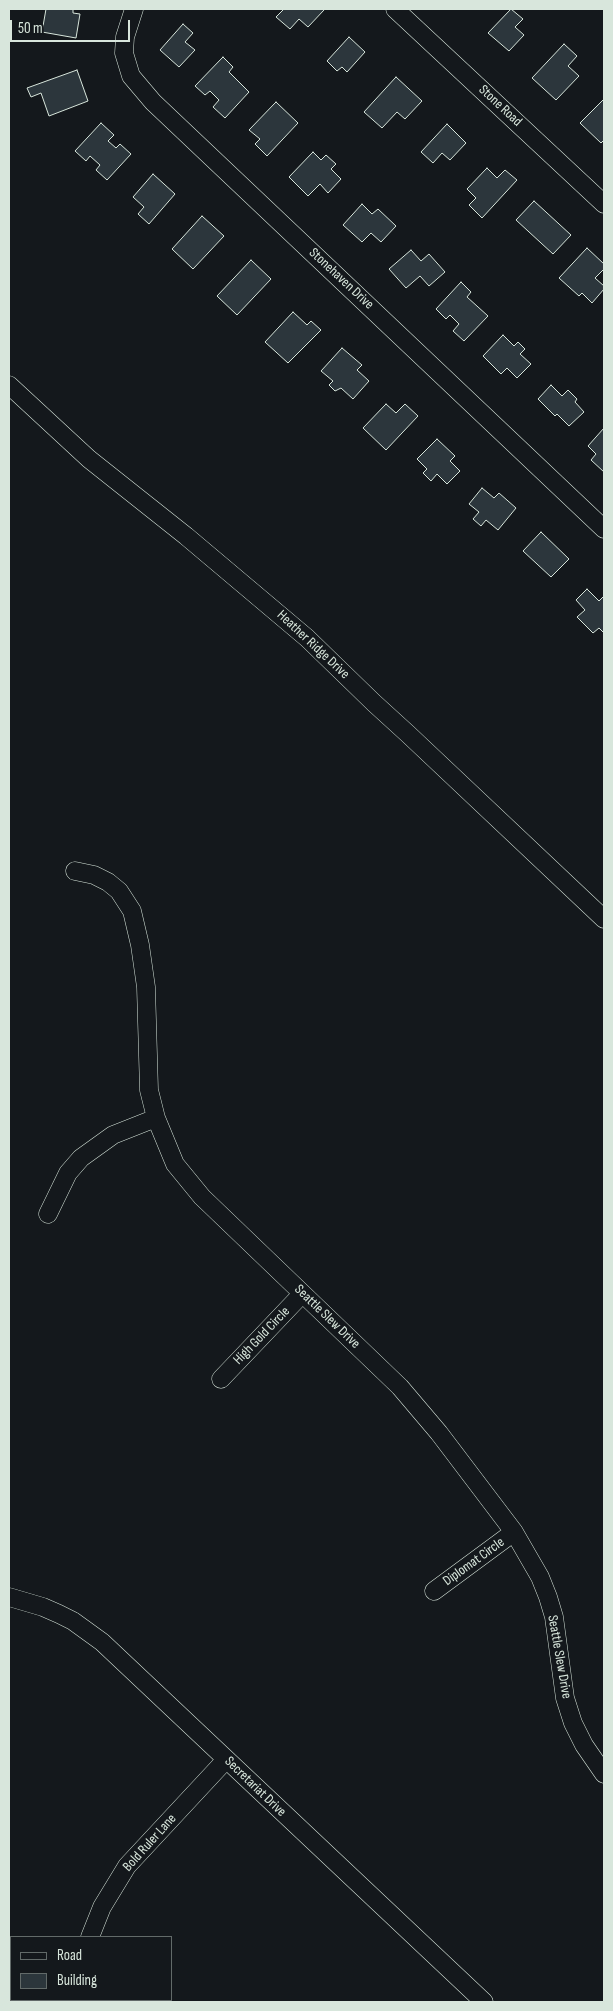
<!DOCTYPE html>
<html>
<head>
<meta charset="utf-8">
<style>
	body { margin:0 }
	#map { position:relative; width:613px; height:2011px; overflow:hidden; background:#14181c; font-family:"Sofia Sans Condensed",sans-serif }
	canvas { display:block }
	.frame { position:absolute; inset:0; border:10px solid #d8e6dc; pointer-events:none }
	.legend { position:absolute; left:10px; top:1936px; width:162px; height:65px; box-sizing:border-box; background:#14181c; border:1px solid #626a69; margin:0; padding:6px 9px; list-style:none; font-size:15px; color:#d8e6dc }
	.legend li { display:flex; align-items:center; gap:10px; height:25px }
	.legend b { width:25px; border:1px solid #626a69 }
	.scale { position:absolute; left:10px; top:20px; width:120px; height:22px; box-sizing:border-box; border:2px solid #d8e6dc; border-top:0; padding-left:6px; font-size:15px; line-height:18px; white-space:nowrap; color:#d8e6dc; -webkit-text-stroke:4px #14181c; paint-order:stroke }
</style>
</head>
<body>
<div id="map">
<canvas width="613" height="2011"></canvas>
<div class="frame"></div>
<ul class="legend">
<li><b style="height:6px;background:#14181c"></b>Road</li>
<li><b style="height:14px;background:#2c363c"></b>Building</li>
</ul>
<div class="scale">50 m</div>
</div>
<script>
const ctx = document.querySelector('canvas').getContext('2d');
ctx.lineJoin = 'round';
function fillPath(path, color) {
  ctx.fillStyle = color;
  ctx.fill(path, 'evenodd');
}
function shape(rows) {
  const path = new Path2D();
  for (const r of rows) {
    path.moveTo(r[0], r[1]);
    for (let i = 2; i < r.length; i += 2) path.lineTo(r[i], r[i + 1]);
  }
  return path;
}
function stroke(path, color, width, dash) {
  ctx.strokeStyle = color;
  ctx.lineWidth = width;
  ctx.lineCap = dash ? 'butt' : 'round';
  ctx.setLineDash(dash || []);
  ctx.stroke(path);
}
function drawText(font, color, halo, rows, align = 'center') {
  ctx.font = font + ' "Sofia Sans Condensed",sans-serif';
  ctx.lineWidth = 4;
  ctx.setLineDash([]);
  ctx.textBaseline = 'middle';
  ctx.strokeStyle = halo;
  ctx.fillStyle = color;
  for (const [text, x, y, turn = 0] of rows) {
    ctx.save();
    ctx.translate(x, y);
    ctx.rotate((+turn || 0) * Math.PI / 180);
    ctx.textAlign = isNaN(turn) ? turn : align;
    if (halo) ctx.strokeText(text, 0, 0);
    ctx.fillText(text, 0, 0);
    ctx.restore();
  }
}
const building = shape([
	[46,9,73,9,73,13,80,14,76,38,42,32,46,9],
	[284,9,323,9,324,10,308,27,299,19,290,29,276,17,284,9],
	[511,9,523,19,515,27,524,35,509,51,488,33,511,9],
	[183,24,193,33,185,42,195,50,179,67,160,50,183,24],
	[349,37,365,52,347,72,342,67,337,71,327,61,349,37],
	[564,44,577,56,568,66,579,76,556,100,532,78,564,44],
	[223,57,233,67,229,72,249,92,225,118,213,107,219,100,210,91,205,95,195,86,223,57],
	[77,70,88,101,49,116,41,93,31,97,27,88,77,70],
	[396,77,422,101,405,119,397,112,382,128,364,112,396,77],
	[604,99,604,140,601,143,580,123,604,99],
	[276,102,298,123,267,156,255,144,260,139,249,130,276,102],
	[101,123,114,135,108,141,116,148,120,144,131,154,107,180,96,170,100,165,90,156,86,161,75,151,101,123],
	[447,124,466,143,450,160,442,153,433,163,421,152,447,124],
	[313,152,321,160,326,155,336,164,331,169,341,179,328,193,320,184,308,196,289,177,313,152],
	[487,168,497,178,505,170,517,180,482,218,469,205,476,198,467,189,487,168],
	[153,174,175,194,149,224,138,214,144,207,133,197,153,174],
	[534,201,571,235,553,254,516,220,534,201],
	[362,204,372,214,378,209,396,226,381,242,371,233,362,242,343,225,362,204],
	[202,216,224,236,193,269,172,249,202,216],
	[587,248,604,264,604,269,595,278,604,286,604,289,592,303,582,293,579,296,559,278,587,248],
	[411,250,421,261,429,254,445,272,429,286,420,276,406,288,389,269,411,250],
	[251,260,271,279,237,315,217,296,251,260],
	[461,282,471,292,467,297,488,316,464,341,453,331,459,324,450,315,446,319,436,309,461,282],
	[293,312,307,325,311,321,321,330,288,363,265,342,293,312],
	[503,335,514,346,518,342,525,349,520,354,531,364,517,378,507,368,501,374,483,356,503,335],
	[342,348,362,365,357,370,369,381,353,399,341,388,335,391,329,385,333,381,321,371,342,348],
	[551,385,562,396,568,390,577,399,575,402,584,412,569,426,557,414,555,416,538,399,551,385],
	[386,404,396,413,405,404,418,416,386,450,363,428,386,404],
	[604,428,604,472,591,460,596,454,588,446,604,428],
	[437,439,455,456,450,461,460,471,447,484,437,474,431,481,423,473,427,469,417,459,437,439],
	[482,488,494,498,499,493,516,508,498,530,486,520,481,526,473,519,479,512,469,504,482,488],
	[541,532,569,559,551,577,523,551,541,532],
	[587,589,599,601,604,596,604,633,599,628,593,633,577,617,585,610,576,600,587,589]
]);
fillPath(building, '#2c363c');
stroke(building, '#d8e6dc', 1);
const minor = shape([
	[134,9,125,37,124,53,131,76,153,102,604,529],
	[395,9,604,204],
	[9,385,89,459,186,536,307,638,374,703,408,734,604,919],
	[75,871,94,875,108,882,119,891,132,911,140,945,146,987,149,1090,156,1118,175,1164,202,1197,400,1387,439,1433,514,1532,540,1577,548,1597,554,1617,565,1698,573,1723,584,1745,604,1774],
	[48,1214,68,1173,81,1158,113,1135,156,1118],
	[221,1379,302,1294],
	[434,1591,514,1532],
	[9,1597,43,1607,59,1614,73,1621,102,1642,484,2002],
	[90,1937,102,1907,127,1866,221,1765,225,1758],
	[78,2002,78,2000]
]);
stroke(minor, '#d8e6dc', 19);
stroke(minor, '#14181c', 18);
drawText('14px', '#d8e6dc', '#14181c', [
	["Stone Road",500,106,43],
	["Stonehaven Drive",341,279,43],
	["Heather Ridge Drive",313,645,43],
	["Seattle Slew Drive",327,1317,44],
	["High Gold Circle",262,1336,-46],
	["Diplomat Circle",474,1562,-36],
	["Seattle Slew Drive",559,1657,80],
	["Secretariat Drive",255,1787,44],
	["Bold Ruler Lane",150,1843,-48]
]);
</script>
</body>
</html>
